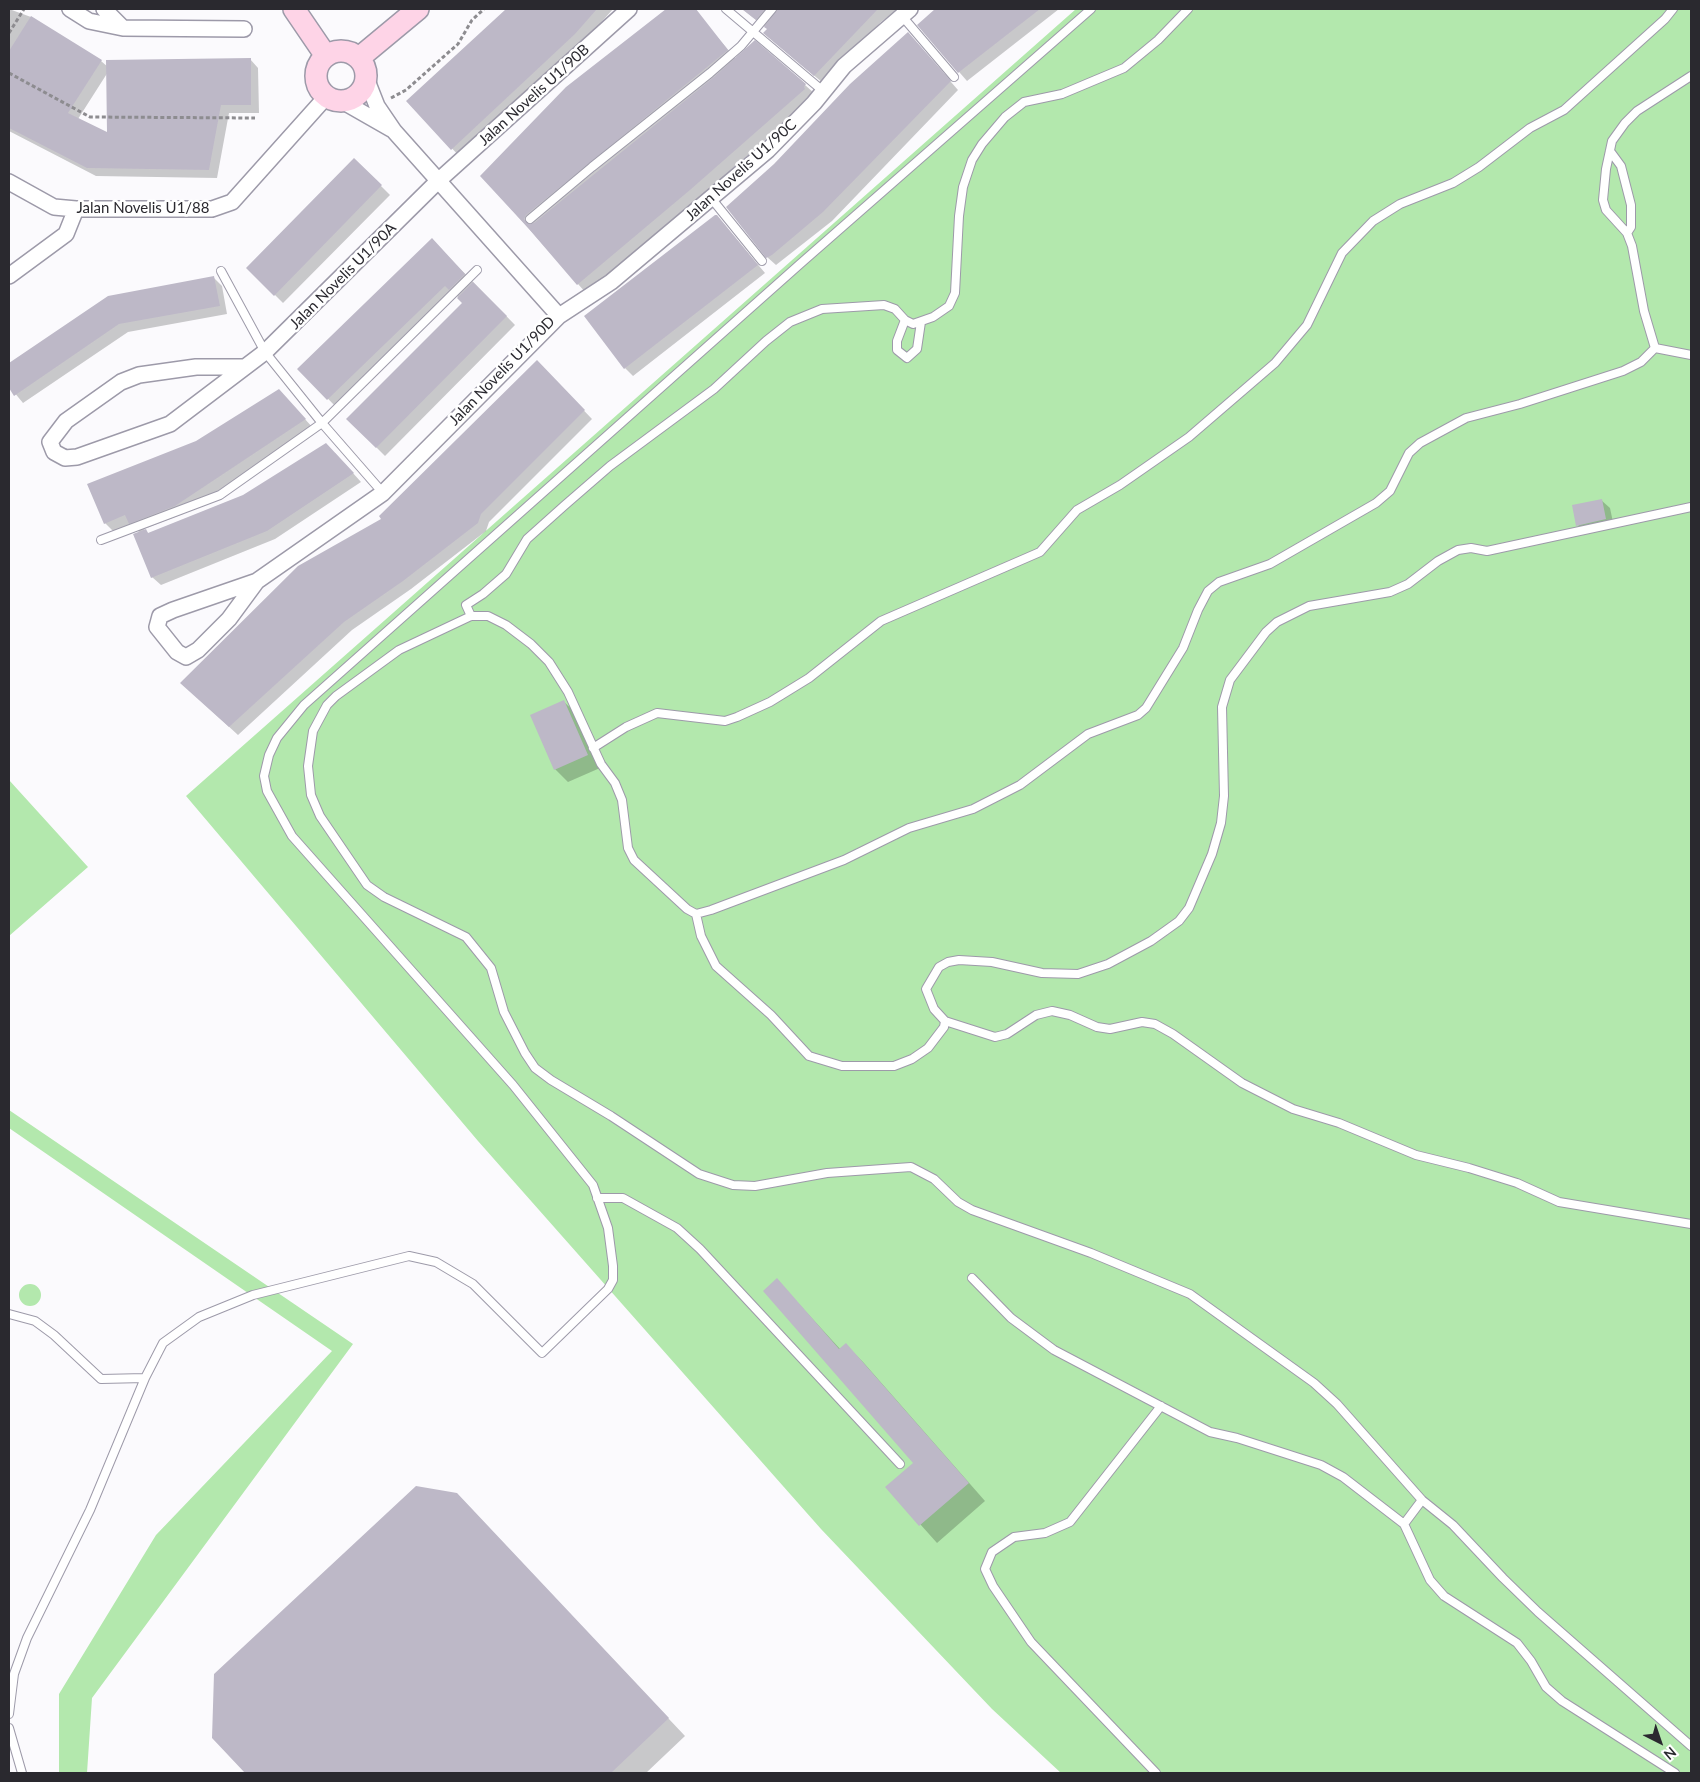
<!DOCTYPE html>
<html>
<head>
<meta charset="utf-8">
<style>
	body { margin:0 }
	#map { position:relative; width:1700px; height:1782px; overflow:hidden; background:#fbfafd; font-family:Lato,sans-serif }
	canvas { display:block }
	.frame { position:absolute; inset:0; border:10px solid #2a292f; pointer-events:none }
	.north { position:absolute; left:1635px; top:1717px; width:50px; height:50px; -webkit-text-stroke:4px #fff; paint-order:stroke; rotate:139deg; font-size:14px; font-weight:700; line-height:20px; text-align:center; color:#2a292f }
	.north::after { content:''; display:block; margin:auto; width:18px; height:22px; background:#2a292f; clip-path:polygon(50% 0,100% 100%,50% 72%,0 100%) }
</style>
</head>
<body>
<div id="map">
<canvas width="1700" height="1782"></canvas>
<div class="frame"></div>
<div class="north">N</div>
</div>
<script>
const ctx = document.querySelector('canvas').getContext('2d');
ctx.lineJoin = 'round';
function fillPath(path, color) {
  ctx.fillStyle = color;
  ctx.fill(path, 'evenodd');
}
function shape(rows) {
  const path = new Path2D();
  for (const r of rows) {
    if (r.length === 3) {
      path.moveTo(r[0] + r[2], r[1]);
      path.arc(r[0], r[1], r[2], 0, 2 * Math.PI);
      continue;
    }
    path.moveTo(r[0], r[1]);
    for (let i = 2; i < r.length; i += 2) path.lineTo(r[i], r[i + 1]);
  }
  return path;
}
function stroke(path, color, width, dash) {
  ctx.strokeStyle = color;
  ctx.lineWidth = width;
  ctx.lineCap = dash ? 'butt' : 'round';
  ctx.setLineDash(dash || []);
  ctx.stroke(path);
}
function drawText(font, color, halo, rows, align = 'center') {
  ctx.font = font + ' Lato,sans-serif';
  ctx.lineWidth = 5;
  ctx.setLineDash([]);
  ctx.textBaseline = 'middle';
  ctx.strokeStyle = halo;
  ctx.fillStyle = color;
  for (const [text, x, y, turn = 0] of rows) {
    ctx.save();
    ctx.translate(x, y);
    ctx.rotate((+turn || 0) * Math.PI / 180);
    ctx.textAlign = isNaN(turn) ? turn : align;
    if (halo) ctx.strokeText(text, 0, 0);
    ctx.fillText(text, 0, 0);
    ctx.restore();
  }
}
fillPath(shape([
	[1076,9,1691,9,1691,1773,1061,1773,992,1709,821,1529,478,1141,186,796],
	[9,780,88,867,9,936],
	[9,1110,353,1344,92,1698,87,1773,59,1773,59,1694,156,1535,332,1351,9,1128],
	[30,1295,11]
]), '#b3e8ad');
fillPath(shape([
	[9,9,31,17,101,61,108,67,250,59,258,68,259,113,229,113,217,178,96,176,9,131,9,83,20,64,9,57],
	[108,72,108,134,78,119],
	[508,9,613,9,583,43,460,157,408,101],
	[742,9,898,9,881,22,823,83,773,41,769,30],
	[937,9,1059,9,967,81,918,25],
	[702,19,736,59,755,42,805,85,814,93,813,98,699,198,586,293,482,176],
	[916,42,958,90,832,221,776,265,767,257,774,165],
	[354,159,390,195,283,303,248,268],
	[717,216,765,273,633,376,625,368],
	[440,248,515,325,385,456,348,419,464,303,454,293,336,407,299,369],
	[214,278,222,286,227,314,128,332,23,403,9,386,9,364,108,297],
	[545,370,592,419,489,522,486,531,411,589,352,630,238,735,190,691,383,519],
	[287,399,313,428,183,514,144,529,149,534,244,496,335,453,361,482,275,539,161,585,152,577,140,533,131,524,113,531,105,523,196,442],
	[1601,500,1610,508,1614,527,1586,533,1578,525],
	[564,702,577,714,600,768,568,782,555,769],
	[777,1280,841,1350,846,1345,863,1362,985,1501,937,1543,887,1487,915,1463],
	[474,1512,685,1736,646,1773,247,1773,213,1738]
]), '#0003');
fillPath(shape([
	[506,9,597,9,575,34,451,150,406,101],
	[666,9,696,9,728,50,526,215,524,219,528,224,534,223,714,77,755,40,806,84,804,87,805,89,690,190,577,285,529,229,480,176,566,87],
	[742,9,765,9,756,20],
	[778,9,878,9,814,76,763,33,767,29,764,27],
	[935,9,1040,9,958,73,917,25],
	[31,16,102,60,68,113,107,132,106,60,251,58,251,105,221,105,209,170,87,168,9,128,9,51],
	[908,32,951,81,823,212,772,255,766,258,726,207,774,164,850,84],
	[354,158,382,185,274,296,246,268],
	[715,215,717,215,758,265,624,369,584,316],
	[432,238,465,274,449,290,445,286,327,400,297,369],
	[214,276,220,306,119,324,14,396,9,388,9,363,108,296],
	[473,282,507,316,376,448,346,419,462,303,457,298],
	[537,360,585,410,481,514,478,523,403,581,344,622,229,727,180,683,298,566,381,519,379,516],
	[279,389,306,419,175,506,129,524,125,515,104,524,87,484,196,441],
	[326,443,354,473,267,531,151,578,133,534,146,529,148,533,243,495],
	[1602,499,1606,519,1576,526,1572,505],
	[564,700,588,755,554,770,530,715],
	[777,1278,839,1349,846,1343,969,1483,919,1526,885,1487,913,1463,763,1291],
	[416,1486,457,1493,669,1718,611,1773,245,1773,212,1738,214,1674]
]), '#bdb8c7');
const lane = shape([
	[726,9,823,91],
	[902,16,954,77],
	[1691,76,1637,111,1625,123,1612,141,1606,169,1603,200,1606,210,1627,233,1632,246,1644,311,1655,348,1691,355],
	[1610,151,1621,166,1631,205,1631,227,1627,233],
	[711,198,762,261],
	[530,219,592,167,710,73,741,46,772,9],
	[221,271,265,352,322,423,383,493],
	[905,320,897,341,897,350,907,358,917,349,921,322],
	[1655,348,1641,362,1623,371,1520,404,1466,418,1420,443,1409,453,1390,491,1376,503,1270,564,1219,582,1208,591,1198,610,1183,648,1146,708,1138,715,1088,734,1020,785,973,809,909,828,844,860,711,910,696,914,687,909,634,860,628,848,622,800,615,783,601,764,568,692,549,662,531,644,506,625,488,616,471,616,399,650,336,696,327,705,313,731,308,766,311,795,320,816,367,885,384,897,466,937,491,968,504,1012,525,1053,535,1068,551,1080,611,1116,699,1174,733,1185,755,1186,827,1173,911,1167,934,1179,958,1202,972,1210,1091,1253,1190,1294,1314,1383,1337,1404,1422,1500,1453,1525,1503,1578,1538,1612,1691,1746],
	[101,540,220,495,322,423,477,270],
	[471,616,466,605,483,594,506,574,527,539,565,505,610,466,714,389,766,341,790,322,822,309,884,305,895,309,905,320,913,324,933,317,949,306,955,293,959,216,963,187,972,160,982,144,1005,117,1024,102,1062,94,1124,68,1158,40,1188,9],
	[593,748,626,727,657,713,725,721,737,717,770,702,809,678,881,621,1040,552,1077,510,1120,485,1189,437,1275,363,1307,325,1342,253,1373,221,1400,204,1453,183,1479,167,1530,128,1564,110,1665,19,1673,9],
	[696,914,701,936,716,966,771,1015,809,1056,842,1066,894,1066,912,1059,928,1048,944,1027,945,1021,934,1009,926,989,939,967,948,962,959,960,992,962,1042,973,1078,974,1108,964,1151,941,1179,921,1189,908,1212,854,1221,823,1224,796,1222,707,1230,680,1266,632,1277,622,1309,606,1390,592,1408,584,1438,561,1458,550,1471,548,1487,551,1691,507],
	[945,1021,995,1037,1007,1034,1036,1015,1052,1011,1070,1015,1097,1027,1110,1029,1142,1022,1155,1024,1173,1034,1242,1083,1293,1109,1339,1123,1416,1155,1469,1168,1517,1183,1559,1202,1691,1224],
	[597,1198,623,1198,677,1228,700,1249,900,1464],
	[972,1278,1011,1318,1054,1350,1210,1432,1237,1438,1321,1465,1343,1477,1404,1524,1430,1580,1444,1596,1517,1643,1531,1661,1546,1687,1562,1701,1675,1773],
	[9,1314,35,1321,54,1335,101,1379,145,1378,163,1343,199,1317,253,1295,409,1256,436,1262,473,1284,542,1353,608,1289,613,1280,613,1266,608,1228,593,1185,513,1085,292,836,267,791,264,776,269,755,277,738,304,705,800,264,1091,9],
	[1404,1524,1422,1500],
	[9,1714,14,1674,27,1638,90,1510,145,1378],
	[9,1728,22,1773],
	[1156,1773,1031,1642,993,1586,985,1569,992,1552,1014,1537,1045,1533,1070,1522,1161,1406]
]);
const street = shape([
	[70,9,89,21,123,28,244,29],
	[104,9,123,28],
	[366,78,377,106,394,131,559,316],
	[342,101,391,129],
	[9,182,54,207,76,209,212,209,232,202,326,97],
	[9,276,66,234,76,209],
	[244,367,196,367,139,375,121,382,66,421,50,442,54,452,65,458,77,457,170,424,265,352,438,181,629,9],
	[257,581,229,619,198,650,186,657,177,652,157,627,160,616,173,610,257,581,383,493,559,316,611,282,768,150,814,103,844,66,910,9]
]);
const secondary = shape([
	[294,9,326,56],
	[341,76,25],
	[359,58,418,9]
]);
stroke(lane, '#9d9aa9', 10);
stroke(street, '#9d9aa9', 18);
stroke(secondary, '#9d9aa9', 24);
stroke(shape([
	[9,33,24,9],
	[9,73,90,117,255,118],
	[391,98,406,90,458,44,472,20,484,9]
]), '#8d8c90', 3, [4, 2.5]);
stroke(lane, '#fff', 8);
stroke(street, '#fff', 15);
stroke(secondary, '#fed4e7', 21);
drawText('15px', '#2a292f', '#fff', [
	["Jalan Novelis U1/90B",534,95,-42],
	["Jalan Novelis U1/90C",741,170,-42],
	["Jalan Novelis U1/88",143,208],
	["Jalan Novelis U1/90A",343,276,-45],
	["Jalan Novelis U1/90D",502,371,-46]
]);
</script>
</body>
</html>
